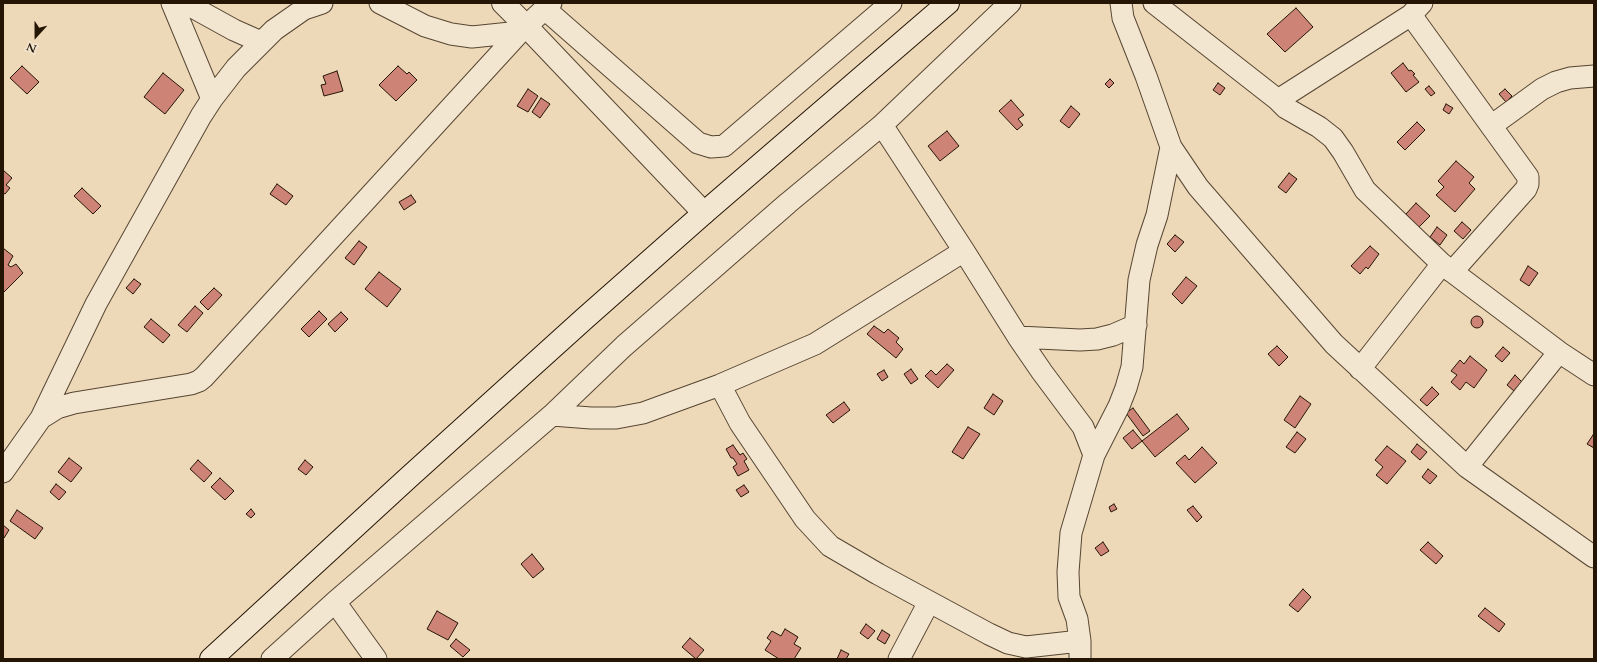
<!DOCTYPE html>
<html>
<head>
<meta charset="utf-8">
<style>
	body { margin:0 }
	#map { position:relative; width:1597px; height:662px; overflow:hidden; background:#edd8b8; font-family:Cardo,serif }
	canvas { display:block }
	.frame { position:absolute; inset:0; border:4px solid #241505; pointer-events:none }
	.north { position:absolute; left:16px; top:16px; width:40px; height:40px; -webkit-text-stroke:3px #f3e6d1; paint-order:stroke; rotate:201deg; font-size:11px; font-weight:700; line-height:16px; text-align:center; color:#241505 }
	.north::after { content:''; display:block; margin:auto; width:14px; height:18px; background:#241505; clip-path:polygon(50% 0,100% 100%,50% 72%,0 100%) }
</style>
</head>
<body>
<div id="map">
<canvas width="1597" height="662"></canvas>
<div class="frame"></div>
<div class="north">N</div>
</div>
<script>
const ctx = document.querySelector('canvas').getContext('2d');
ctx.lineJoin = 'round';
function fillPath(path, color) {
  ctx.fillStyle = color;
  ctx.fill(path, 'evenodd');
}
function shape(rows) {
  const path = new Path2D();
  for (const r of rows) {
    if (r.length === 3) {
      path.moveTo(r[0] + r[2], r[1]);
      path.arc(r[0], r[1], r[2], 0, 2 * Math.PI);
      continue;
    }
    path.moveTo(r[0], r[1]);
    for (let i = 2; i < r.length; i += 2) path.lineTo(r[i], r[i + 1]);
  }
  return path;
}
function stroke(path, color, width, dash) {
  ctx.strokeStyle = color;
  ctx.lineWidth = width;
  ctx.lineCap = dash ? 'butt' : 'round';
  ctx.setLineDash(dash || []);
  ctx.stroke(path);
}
const building = shape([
	[1296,8,1313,27,1285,52,1267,34,1296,8],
	[1403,63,1409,71,1411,70,1415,74,1413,75,1419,82,1406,92,1391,73,1403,63],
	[22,66,39,82,27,94,10,78,22,66],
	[398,66,407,74,409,72,417,80,396,101,379,85,398,66],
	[337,71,343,91,324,96,321,85,326,84,323,76,337,71],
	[163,73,184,90,165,114,144,97,163,73],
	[1110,79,1114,83,1109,88,1105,84,1110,79],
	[1218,83,1225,88,1220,95,1213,90,1218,83],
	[1429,86,1435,93,1431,96,1425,89,1429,86],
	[528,89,538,96,528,112,517,106,528,89],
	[1505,89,1512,96,1506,102,1499,94,1505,89],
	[541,98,550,104,540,118,532,112,541,98],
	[1011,100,1024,115,1018,119,1023,125,1017,130,999,111,1011,100],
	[1446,104,1453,108,1449,114,1443,110,1446,104],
	[1071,106,1080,114,1069,128,1060,121,1071,106],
	[1417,122,1425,130,1405,150,1397,142,1417,122],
	[947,131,959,146,940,161,928,146,947,131],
	[1456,161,1474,177,1469,183,1475,189,1455,212,1436,195,1444,187,1438,181,1456,161],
	[3,170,12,178,6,185,10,188,5,194,3,193,3,170],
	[1289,173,1297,179,1286,193,1278,187,1289,173],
	[277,184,293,196,286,205,270,194,277,184],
	[82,188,101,206,93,214,74,196,82,188],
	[411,195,416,202,404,210,399,202,411,195],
	[1416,203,1430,216,1419,227,1406,214,1416,203],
	[1462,222,1471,230,1463,239,1454,231,1462,222],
	[1437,227,1447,235,1440,245,1430,237,1437,227],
	[1175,235,1184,242,1175,252,1167,244,1175,235],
	[359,241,367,247,354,265,345,258,359,241],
	[1370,246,1379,254,1368,269,1366,267,1360,274,1351,266,1370,246],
	[3,248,13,256,8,265,11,267,16,264,23,273,4,292,3,291,3,248],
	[1528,266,1538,273,1529,286,1520,280,1528,266],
	[379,272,401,289,387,307,365,289,379,272],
	[1186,277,1197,286,1182,304,1172,294,1186,277],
	[134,279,141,284,133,294,126,288,134,279],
	[214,288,222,295,208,310,200,302,214,288],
	[195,306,203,313,187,332,178,325,195,306],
	[319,311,327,319,309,337,301,329,319,311],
	[341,312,348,319,335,332,328,324,341,312],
	[1477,322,6],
	[151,319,170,335,163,343,144,327,151,319],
	[874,326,884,333,888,329,899,338,896,342,903,349,896,358,867,334,874,326],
	[1277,346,1288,357,1279,366,1268,354,1277,346],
	[1503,347,1510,353,1502,362,1495,356,1503,347],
	[1470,356,1487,370,1474,388,1466,382,1460,390,1451,382,1457,375,1451,371,1460,360,1464,364,1470,356],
	[947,364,954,370,938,388,925,376,931,370,936,375,947,364],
	[911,369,918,379,911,384,904,374,911,369],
	[884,370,888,377,882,381,877,374,884,370],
	[1515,375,1522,382,1514,391,1507,385,1515,375],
	[1432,387,1439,394,1427,406,1420,400,1432,387],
	[993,394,1003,401,994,415,984,408,993,394],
	[1300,396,1311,404,1295,428,1284,420,1300,396],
	[844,402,850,410,833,423,826,415,844,402],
	[1133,408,1150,431,1143,436,1126,413,1133,408],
	[1177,414,1189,429,1155,457,1142,441,1177,414],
	[968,427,980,434,963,459,952,452,968,427],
	[1133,430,1142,441,1132,449,1123,438,1133,430],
	[1297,432,1306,439,1295,453,1286,447,1297,432],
	[1593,435,1594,435,1594,448,1587,444,1593,435],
	[1417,444,1427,452,1420,460,1411,452,1417,444],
	[733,445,740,455,743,453,747,459,744,461,749,470,738,476,733,467,737,464,733,458,731,458,726,449,733,445],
	[1387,446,1406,461,1387,484,1376,475,1383,467,1375,460,1387,446],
	[1202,447,1217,463,1195,483,1176,463,1185,455,1189,460,1202,447],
	[69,458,82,468,71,482,58,472,69,458],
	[198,460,212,473,204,482,190,469,198,460],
	[305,460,313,467,306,475,298,469,305,460],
	[1428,469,1437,476,1430,484,1422,477,1428,469],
	[220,478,234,491,225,500,211,487,220,478],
	[56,484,66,492,59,500,50,492,56,484],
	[744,485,749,492,741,497,736,490,744,485],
	[1114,504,1117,509,1111,512,1109,507,1114,504],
	[1193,506,1202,517,1197,522,1187,510,1193,506],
	[251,509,255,514,251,518,246,514,251,509],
	[17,510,43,528,35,539,10,521,17,510],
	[3,525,9,530,4,538,3,537,3,525],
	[1103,542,1109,551,1101,556,1095,548,1103,542],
	[1428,542,1443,556,1436,564,1420,550,1428,542],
	[532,554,544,569,533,578,521,564,532,554],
	[1303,589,1311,597,1298,612,1289,605,1303,589],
	[1485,608,1505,624,1499,632,1478,616,1485,608],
	[437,611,458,623,448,640,427,629,437,611],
	[866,624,875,631,868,639,860,633,866,624],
	[785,629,798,637,794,644,801,648,794,659,779,659,765,650,771,641,767,638,772,631,781,636,785,629],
	[882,630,890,635,885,644,877,639,882,630],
	[690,638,704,650,696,659,682,647,690,638],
	[456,639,470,650,463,657,450,646,456,639],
	[841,650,849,654,846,659,837,659,841,650]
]);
fillPath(building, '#ce8377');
stroke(building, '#241505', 1);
const minor = shape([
	[185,3,234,30,261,42],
	[380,3,425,26,451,34,472,37,520,32],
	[1121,3,1123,18,1146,76,1171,147,1198,187,1334,344,1467,467,1594,557],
	[1154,3,1278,100,1286,108,1319,127,1333,138,1343,152,1365,190,1442,264,1559,352,1594,375],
	[545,9,698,143,711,147,724,146,891,3],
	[1411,15,1528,177,1528,184,1526,189,1452,272],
	[212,99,236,68,274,30,304,9,322,3],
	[1278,100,1411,15,1422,3],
	[882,125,964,251,1018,337,1042,372,1083,427,1094,455,1071,533,1068,572,1069,597,1077,619,1080,641,1080,659],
	[1491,126,1542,89,1556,82,1570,78,1594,76],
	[1018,337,1080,340,1097,339,1113,335,1136,325],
	[1360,369,1442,264],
	[720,385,740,423,805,519,830,546,878,574,989,634,1008,643,1026,647,1080,641],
	[552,415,591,418,616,418,643,413,720,385,815,344,964,251],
	[41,418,96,304,201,116,212,99,172,3],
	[1094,455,1119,406,1126,388,1132,367,1139,280,1147,245,1157,215,1171,147],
	[1467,467,1559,352],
	[3,472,41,418,57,408,74,403,191,384,199,381,204,377,520,32,551,3],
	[335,602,376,659],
	[272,659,335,602,552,415,624,346,788,203,882,125,1010,3],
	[899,659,929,602]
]);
const tertiary = shape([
	[503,3,526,26,704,213]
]);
const secondary = shape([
	[211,659,408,478,584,319,704,213,948,3]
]);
stroke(minor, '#564632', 23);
stroke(tertiary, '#564632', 24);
stroke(secondary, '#241505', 24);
stroke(minor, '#f3e6d1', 21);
stroke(tertiary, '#f3e6d1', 22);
stroke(secondary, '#f3e6d1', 22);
</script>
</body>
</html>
